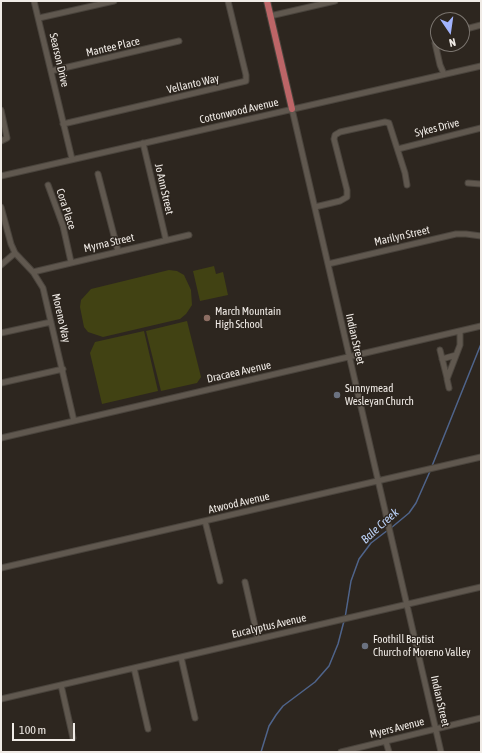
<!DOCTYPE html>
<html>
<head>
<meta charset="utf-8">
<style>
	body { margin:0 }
	#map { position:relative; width:482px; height:753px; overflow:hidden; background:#2d261f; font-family:"Asap Condensed",sans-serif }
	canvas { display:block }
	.frame { position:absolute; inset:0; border:2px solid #f0ebe6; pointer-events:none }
	.north { position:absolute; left:430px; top:12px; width:40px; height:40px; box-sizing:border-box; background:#2d261f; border:1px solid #7b756f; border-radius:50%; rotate:167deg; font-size:11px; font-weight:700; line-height:16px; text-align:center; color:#f0ebe6 }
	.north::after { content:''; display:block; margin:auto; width:14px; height:18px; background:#a1b3fd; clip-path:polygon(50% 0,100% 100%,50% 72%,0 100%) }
	.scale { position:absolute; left:12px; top:723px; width:63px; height:18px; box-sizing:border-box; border:2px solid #f0ebe6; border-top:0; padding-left:5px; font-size:12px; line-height:14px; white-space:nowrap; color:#f0ebe6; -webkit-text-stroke:3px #2d261f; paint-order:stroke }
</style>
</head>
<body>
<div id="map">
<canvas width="482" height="753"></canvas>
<div class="frame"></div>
<div class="north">N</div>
<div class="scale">100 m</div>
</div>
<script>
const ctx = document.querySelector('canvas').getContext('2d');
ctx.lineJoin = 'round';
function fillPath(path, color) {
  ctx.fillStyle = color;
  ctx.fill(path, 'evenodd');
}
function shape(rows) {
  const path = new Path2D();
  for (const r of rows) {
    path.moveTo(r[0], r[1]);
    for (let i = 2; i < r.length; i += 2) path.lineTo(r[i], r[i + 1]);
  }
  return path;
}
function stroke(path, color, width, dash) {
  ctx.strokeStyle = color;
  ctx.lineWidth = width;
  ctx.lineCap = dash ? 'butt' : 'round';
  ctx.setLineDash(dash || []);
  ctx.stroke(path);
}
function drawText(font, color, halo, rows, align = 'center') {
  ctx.font = font + ' "Asap Condensed",sans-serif';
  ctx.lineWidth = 3;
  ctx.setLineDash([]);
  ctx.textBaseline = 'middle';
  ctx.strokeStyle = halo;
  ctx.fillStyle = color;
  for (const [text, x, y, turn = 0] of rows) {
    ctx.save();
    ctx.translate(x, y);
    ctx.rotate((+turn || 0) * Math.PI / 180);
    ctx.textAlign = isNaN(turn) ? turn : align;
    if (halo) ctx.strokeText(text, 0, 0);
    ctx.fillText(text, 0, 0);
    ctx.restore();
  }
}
fillPath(shape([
	[214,266,216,274,223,272,228,295,200,301,193,271],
	[169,270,177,271,184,275,191,290,192,305,186,314,180,319,103,337,88,332,84,327,80,307,81,300,91,289],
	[187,321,201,377,197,383,161,391,146,331],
	[144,331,158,391,102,404,90,353,95,342]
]), '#414213');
stroke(shape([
	[432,466,481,344],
	[391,528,409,513,416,503,431,469],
	[345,618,351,581,359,559,371,543,388,530],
	[261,752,269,726,276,715,283,706,315,682,329,666,338,644,344,621]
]), '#4f648b', 1.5);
const minor = shape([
	[34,1,72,159],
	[270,16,335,1],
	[39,18,114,1],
	[462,30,481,25],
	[438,38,435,43,440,65,444,74],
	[51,71,179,41],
	[292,109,441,752],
	[1,110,7,138,1,141],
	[63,124,246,81,246,75,228,1],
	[143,143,166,240],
	[398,149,481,128],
	[98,174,118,251],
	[1,176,481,66],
	[468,183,481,184],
	[48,185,63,226,71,262],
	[1,207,11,244,15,253,33,272,43,288,74,421],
	[315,207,340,201,347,197,347,190,334,139,335,135,340,132,385,122,389,123,405,173,407,185],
	[328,264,456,234,466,234,481,236],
	[1,265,15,253],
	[33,272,189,235],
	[1,333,51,322],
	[440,350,447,378],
	[442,359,456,355],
	[1,383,63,369],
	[449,388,447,379,460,345,460,331],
	[1,438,481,326],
	[205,521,220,581],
	[1,568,481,457],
	[245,582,258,639],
	[181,657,195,718],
	[134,668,148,729],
	[61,685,73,738],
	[1,699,481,587],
	[386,742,389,752],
	[341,752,481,718]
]);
const major = shape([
	[267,1,292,109]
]);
stroke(minor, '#4a443d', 7);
stroke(major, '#4a443d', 8);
stroke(minor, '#60584f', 5);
stroke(major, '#bc6567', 6);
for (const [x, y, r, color] of [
	[207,318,4,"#8d6e63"],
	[337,395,4,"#6b7280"],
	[365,646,4,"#6b7280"]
]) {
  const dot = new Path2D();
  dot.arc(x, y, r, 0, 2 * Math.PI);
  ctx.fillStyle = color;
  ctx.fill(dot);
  stroke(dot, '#2d261f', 1.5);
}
drawText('11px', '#f0ebe6', '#2d261f', [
	["Mantee Place",113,47,-13],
	["Searson Drive",59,60,77],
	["Vellanto Way",193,84,-13],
	["Cottonwood Avenue",239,111,-13],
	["Sykes Drive",437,128,-14],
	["Jo Ann Street",164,189,77],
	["Cora Place",66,209,72],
	["Marilyn Street",402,236,-13],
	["Myrna Street",109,243,-13],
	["Moreno Way",61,318,77],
	["Indian Street",355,339,77],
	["Dracaea Avenue",239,372,-13],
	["Atwood Avenue",239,503,-13],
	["Eucalyptus Avenue",269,626,-13],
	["Indian Street",440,701,77],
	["Myers Avenue",397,728,-14]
]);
drawText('11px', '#f0ebe6', '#2d261f', [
	["March Mountain",215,312],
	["High School",215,325],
	["Sunnymead",345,389],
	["Wesleyan Church",345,402],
	["Foothill Baptist",373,640],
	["Church of Moreno Valley",373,653]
], 'left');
drawText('italic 12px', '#bcd2f8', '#2d261f', [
	["Bale Creek",380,526,-42]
]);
</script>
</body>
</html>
